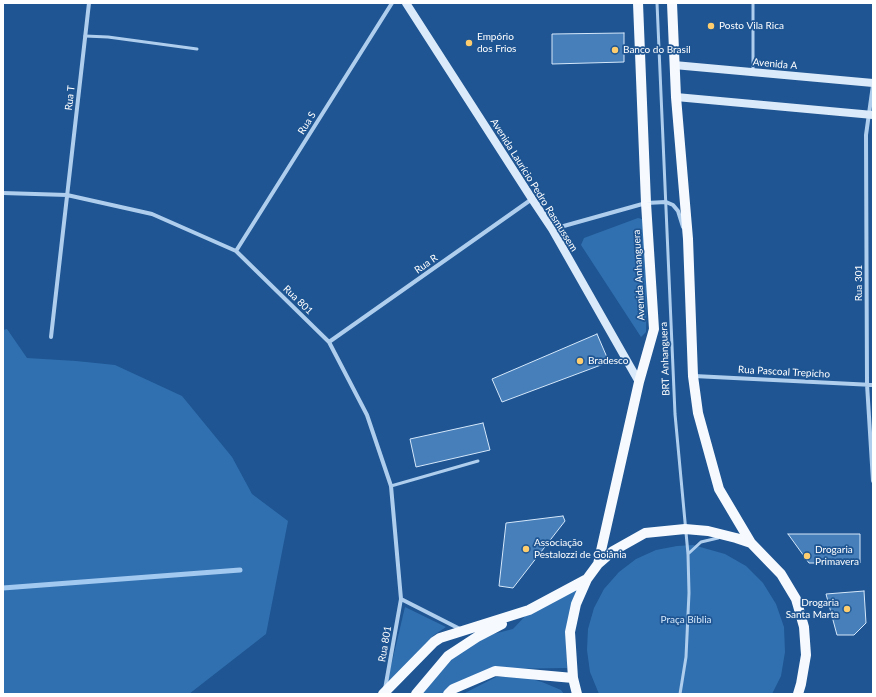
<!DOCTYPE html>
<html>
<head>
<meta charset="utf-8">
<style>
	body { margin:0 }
	#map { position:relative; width:876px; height:697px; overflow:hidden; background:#1e5592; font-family:Lato,sans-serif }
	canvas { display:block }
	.frame { position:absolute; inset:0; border:4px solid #fff; pointer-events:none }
</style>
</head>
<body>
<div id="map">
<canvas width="876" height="697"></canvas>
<div class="frame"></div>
</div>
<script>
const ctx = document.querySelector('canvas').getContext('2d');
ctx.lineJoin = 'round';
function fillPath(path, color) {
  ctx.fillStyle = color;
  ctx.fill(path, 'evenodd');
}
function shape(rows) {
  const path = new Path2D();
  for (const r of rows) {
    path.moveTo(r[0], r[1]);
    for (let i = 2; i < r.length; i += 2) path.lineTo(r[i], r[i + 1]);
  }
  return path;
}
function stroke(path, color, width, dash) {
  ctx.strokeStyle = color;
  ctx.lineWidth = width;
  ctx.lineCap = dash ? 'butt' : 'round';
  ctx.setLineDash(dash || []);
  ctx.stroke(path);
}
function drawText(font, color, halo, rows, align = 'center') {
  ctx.font = font + ' Lato,sans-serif';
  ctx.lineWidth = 3.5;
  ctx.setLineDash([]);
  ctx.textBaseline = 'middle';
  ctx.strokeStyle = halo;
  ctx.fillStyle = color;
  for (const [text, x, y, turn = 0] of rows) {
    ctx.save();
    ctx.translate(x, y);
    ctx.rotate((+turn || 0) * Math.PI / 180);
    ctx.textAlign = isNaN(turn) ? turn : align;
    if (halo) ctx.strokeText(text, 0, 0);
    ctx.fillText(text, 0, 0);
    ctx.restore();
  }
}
fillPath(shape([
	[638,218,642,219,648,232,646,332,641,337,581,245,584,238],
	[7,329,27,358,76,361,115,365,182,396,232,457,252,494,288,521,266,634,189,694,3,694,3,330],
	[693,545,725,554,746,566,763,583,776,604,784,627,785,652,781,676,772,694,599,694,590,672,587,650,588,629,594,608,604,589,619,572,636,559,656,550,677,546],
	[586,580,566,634,567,668,495,669,444,694,418,694,449,656,477,638,513,629,530,611],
	[405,607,446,627,434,635,390,682,387,683],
	[496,677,524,677,542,682,561,690,564,694,463,694]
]), '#3170b0');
stroke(shape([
	[3,588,240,570]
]), '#a2c9f0', 5);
const building = shape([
	[624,33,624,62,552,64,552,34,624,33],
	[597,334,609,362,502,402,492,379,597,334],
	[483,423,490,450,416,467,410,439,483,423],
	[563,516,565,521,513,588,499,586,506,523,563,516],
	[788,534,860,534,860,563,809,563,788,534],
	[864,591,866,623,854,635,837,635,826,594,864,591]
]);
fillPath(building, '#467fb9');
stroke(building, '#d5e7fa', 1);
stroke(shape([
	[657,3,675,414,688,554,689,593,686,657,680,694],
	[85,36,108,37,197,49],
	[753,71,753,3],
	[391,486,478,461],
	[688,554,701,542,718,538]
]), '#afceee', 3);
stroke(shape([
	[873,85,866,135,867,384,873,481],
	[3,193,67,195,152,214,236,251,329,342,367,415,391,486,401,599,385,689],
	[553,229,646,203,666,202,673,205,678,211,683,227],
	[236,251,392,3],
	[51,337,89,3],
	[329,342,532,199],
	[694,376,873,385],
	[401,599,460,629]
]), '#afceee', 4);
stroke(shape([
	[406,3,532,199,552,229,639,382],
	[674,65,873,83],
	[676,97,873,115]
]), '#dbeafa', 8);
stroke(shape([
	[672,3,676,97,688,239,693,376,698,413,719,489,751,543],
	[598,564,639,382,654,329,646,203,638,3],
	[383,694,434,642,440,638,529,610,587,579],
	[416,694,448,656,477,637,502,624],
	[448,694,453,689,495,671,573,678],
	[577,694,573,678,570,632,576,604,587,579,598,564,613,551,645,533,685,529,708,531,736,538,751,543,781,574,796,599,804,627,806,655,801,684,798,694]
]), '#f6faff', 10);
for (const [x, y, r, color] of [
	[711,26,4,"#fdcd6e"],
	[469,43,4,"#fdcd6e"],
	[615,50,4,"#fdcd6e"],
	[580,361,4,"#fdcd6e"],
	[526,549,4,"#fdcd6e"],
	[807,556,4,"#fdcd6e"],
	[847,609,4,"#fdcd6e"]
]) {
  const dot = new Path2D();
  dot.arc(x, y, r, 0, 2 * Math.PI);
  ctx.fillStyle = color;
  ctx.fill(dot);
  stroke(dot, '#1e5592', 1.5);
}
drawText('10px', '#fff', '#1e5592', [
	["Posto Vila Rica",719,26],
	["Empório",477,37],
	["dos Frios",477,49],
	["Banco do Brasil",623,50],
	["Bradesco",588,361],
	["Associação",534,543],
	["Pestalozzi de Goiânia",534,555],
	["Drogaria",815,550],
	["Primavera",815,562],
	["Drogaria",839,603,"right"],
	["Santa Marta",839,615,"right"]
], 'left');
drawText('10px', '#fff', '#1e5592', [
	["Avenida A",775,64,5],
	["Rua T",70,98,-83],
	["Rua S",307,123,-58],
	["Avenida Laurício Pedro Rasmussem",534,185,58],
	["Rua R",426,264,-35],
	["Avenida Anhanguera",639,275,-93],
	["Rua 301",859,283,-90],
	["Rua 801",298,300,44],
	["BRT Anhanguera",665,359,-92],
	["Rua Pascoal Trepicho",784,372,3],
	["Rua 801",385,644,-80]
]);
drawText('10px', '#d5e7fa', '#1e5592', [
	["Praça Bíblia",686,620]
]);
</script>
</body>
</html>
